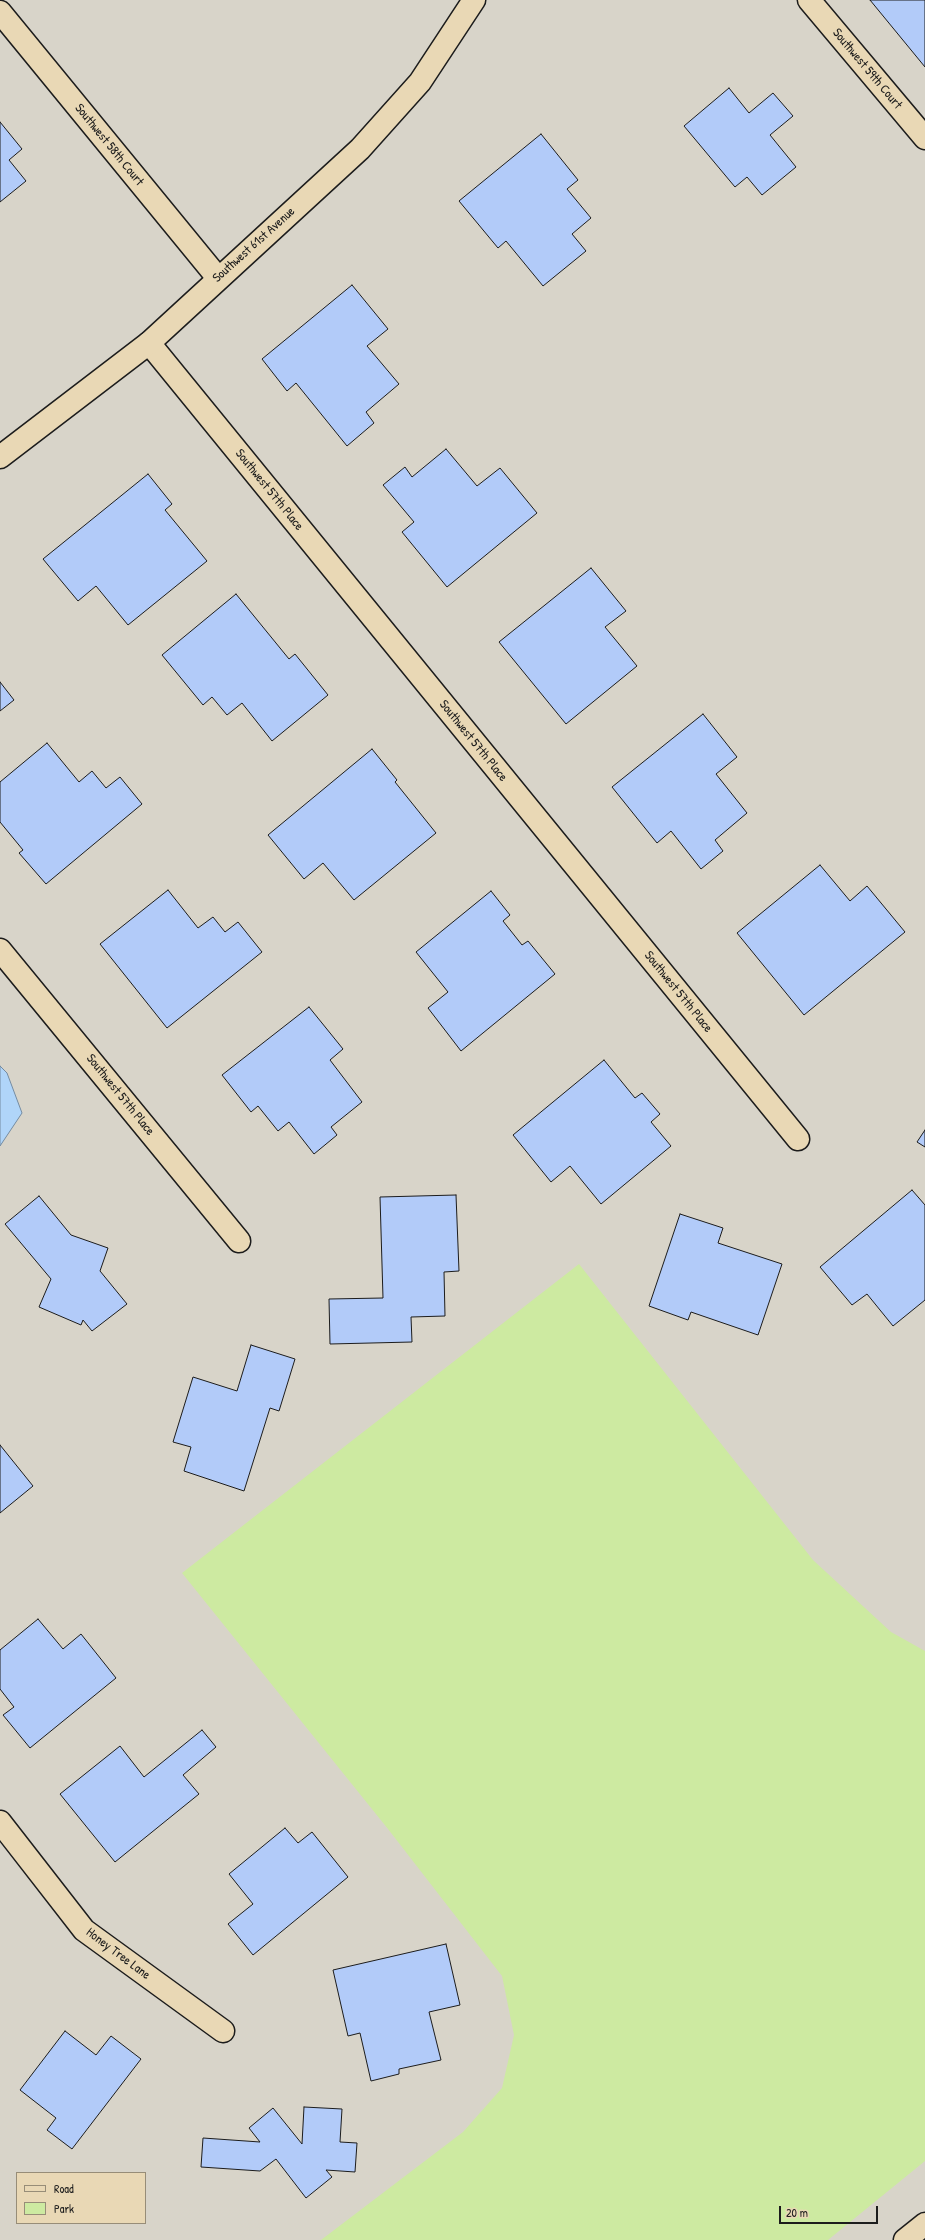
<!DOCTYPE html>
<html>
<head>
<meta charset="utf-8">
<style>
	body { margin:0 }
	#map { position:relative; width:925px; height:2240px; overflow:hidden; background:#d8d4c9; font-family:"Patrick Hand",sans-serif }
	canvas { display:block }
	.legend { position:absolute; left:16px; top:2172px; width:130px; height:52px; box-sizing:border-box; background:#e9d8b5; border:1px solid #978d78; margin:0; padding:5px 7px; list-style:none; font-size:12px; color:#1c1c1c }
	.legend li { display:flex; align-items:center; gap:8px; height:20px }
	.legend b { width:20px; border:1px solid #978d78 }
	.scale { position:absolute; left:779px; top:2206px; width:99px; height:18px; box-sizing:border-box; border:2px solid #1c1c1c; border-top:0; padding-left:5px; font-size:12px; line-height:14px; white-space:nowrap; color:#1c1c1c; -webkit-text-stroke:3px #e9d8b5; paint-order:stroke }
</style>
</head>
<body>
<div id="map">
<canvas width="925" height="2240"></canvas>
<ul class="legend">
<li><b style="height:5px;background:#e9d8b5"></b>Road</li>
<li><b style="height:11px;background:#cdeaa1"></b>Park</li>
</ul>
<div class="scale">20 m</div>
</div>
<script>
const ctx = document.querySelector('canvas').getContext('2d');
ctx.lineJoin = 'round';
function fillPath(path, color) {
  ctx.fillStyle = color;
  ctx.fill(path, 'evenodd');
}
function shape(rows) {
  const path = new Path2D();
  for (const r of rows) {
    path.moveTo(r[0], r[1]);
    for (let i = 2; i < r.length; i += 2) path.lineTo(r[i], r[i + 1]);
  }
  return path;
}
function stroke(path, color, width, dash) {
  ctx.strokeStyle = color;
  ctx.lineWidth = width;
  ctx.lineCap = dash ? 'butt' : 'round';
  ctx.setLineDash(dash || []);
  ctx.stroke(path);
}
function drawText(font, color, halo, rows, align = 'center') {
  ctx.font = font + ' "Patrick Hand",sans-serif';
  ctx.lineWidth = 3;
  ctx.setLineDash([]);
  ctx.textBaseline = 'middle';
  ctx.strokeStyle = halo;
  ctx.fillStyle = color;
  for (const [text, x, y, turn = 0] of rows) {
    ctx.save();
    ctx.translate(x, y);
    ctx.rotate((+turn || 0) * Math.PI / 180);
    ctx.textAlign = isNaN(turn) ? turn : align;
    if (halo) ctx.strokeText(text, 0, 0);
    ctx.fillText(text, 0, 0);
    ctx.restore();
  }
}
fillPath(shape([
	[579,1264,813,1560,891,1632,925,1651,925,2161,828,2240,321,2240,463,2132,502,2088,514,2035,502,1976,388,1829,182,1573]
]), '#cdeaa1');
const water = shape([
	[0,1066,7,1073,22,1113,0,1146,0,1066]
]);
fillPath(water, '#b0d5f9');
stroke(water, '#758ba1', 1);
const building = shape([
	[870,0,925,0,925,67,870,0],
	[729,88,749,113,773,93,793,116,770,135,796,167,762,195,747,177,735,187,684,126,729,88],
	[0,122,22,149,9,160,26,181,0,202,0,122],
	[541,134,578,180,567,189,591,218,572,234,586,251,543,286,506,241,498,248,459,201,541,134],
	[352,285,388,329,367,346,399,384,366,412,374,423,347,446,296,383,287,391,262,359,352,285],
	[446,449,477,486,500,468,537,513,447,587,402,532,414,522,383,485,405,467,412,477,446,449],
	[148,474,172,504,165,510,207,561,128,625,96,586,78,601,43,559,148,474],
	[591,568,626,611,605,627,637,666,566,724,499,642,591,568],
	[236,594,289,659,295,654,328,695,272,741,242,703,227,715,212,697,203,705,162,655,236,594],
	[0,682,14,700,0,711,0,682],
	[703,714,737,757,716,774,747,813,715,840,723,851,701,869,671,831,657,843,612,787,703,714],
	[47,743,79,782,92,771,106,788,120,777,142,804,46,884,19,853,23,850,0,822,0,782,47,743],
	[372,749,397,780,395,782,436,833,354,900,323,863,304,879,268,835,372,749],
	[820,865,850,901,867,886,905,932,804,1015,737,933,820,865],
	[168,890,198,928,213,917,225,932,238,922,262,952,167,1028,100,944,168,890],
	[491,891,510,915,503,921,522,945,528,941,555,974,461,1051,428,1008,448,992,416,952,491,891],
	[309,1007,343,1049,330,1060,362,1102,331,1127,337,1135,314,1154,289,1122,278,1131,258,1106,251,1112,222,1075,309,1007],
	[604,1060,635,1098,642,1093,660,1114,651,1122,671,1146,601,1204,570,1166,551,1182,513,1135,604,1060],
	[925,1130,925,1147,917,1142,925,1130],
	[912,1190,925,1205,925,1300,893,1326,867,1294,852,1305,820,1267,912,1190],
	[456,1195,459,1271,444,1272,445,1316,411,1317,412,1342,330,1344,329,1299,383,1298,380,1197,456,1195],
	[39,1196,71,1235,108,1248,100,1271,127,1304,92,1331,83,1320,81,1325,39,1307,51,1279,5,1224,39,1196],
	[680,1214,723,1228,718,1243,782,1264,758,1335,691,1312,688,1320,649,1306,680,1214],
	[251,1345,295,1359,279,1411,270,1408,244,1491,184,1471,191,1447,173,1442,193,1377,237,1391,251,1345],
	[0,1445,33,1486,0,1513,0,1445],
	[38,1619,63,1649,81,1634,116,1678,30,1748,3,1715,14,1707,0,1689,0,1650,38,1619],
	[202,1730,216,1747,183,1775,199,1794,115,1862,60,1794,120,1746,144,1777,202,1730],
	[285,1828,298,1843,312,1832,348,1877,253,1955,228,1924,253,1904,229,1874,285,1828],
	[446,1944,460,2005,429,2012,441,2060,399,2069,399,2074,371,2081,360,2033,348,2036,333,1970,446,1944],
	[65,2031,96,2055,111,2036,141,2059,72,2149,47,2130,56,2118,20,2090,65,2031],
	[304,2107,342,2109,340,2142,357,2143,355,2172,326,2170,332,2177,306,2198,276,2159,260,2171,201,2167,203,2138,260,2142,249,2128,273,2108,302,2144,304,2107]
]);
fillPath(building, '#b2cbf9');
stroke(building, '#1c1c1c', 1);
const street = shape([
	[809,0,925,138],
	[0,12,218,278],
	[149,343,798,1139],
	[0,950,239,1241],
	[0,1822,84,1930,223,2031]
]);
const secondary = shape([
	[0,457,149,343,360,149,420,82,474,0],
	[905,2240,925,2224]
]);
stroke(street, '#1c1c1c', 25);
stroke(secondary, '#1c1c1c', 25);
stroke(street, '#e9d8b5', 22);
stroke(secondary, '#e9d8b5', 22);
drawText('13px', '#1c1c1c', '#e9d8b5', [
	["Southwest 59th Court",867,69,50],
	["Southwest 58th Court",109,145,51],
	["Southwest 61st Avenue",254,245,-42],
	["Southwest 57th Place",269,490,51],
	["Southwest 57th Place",473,741,51],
	["Southwest 57th Place",678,992,51],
	["Southwest 57th Place",120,1095,51],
	["Honey Tree Lane",118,1954,37]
]);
</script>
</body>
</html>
